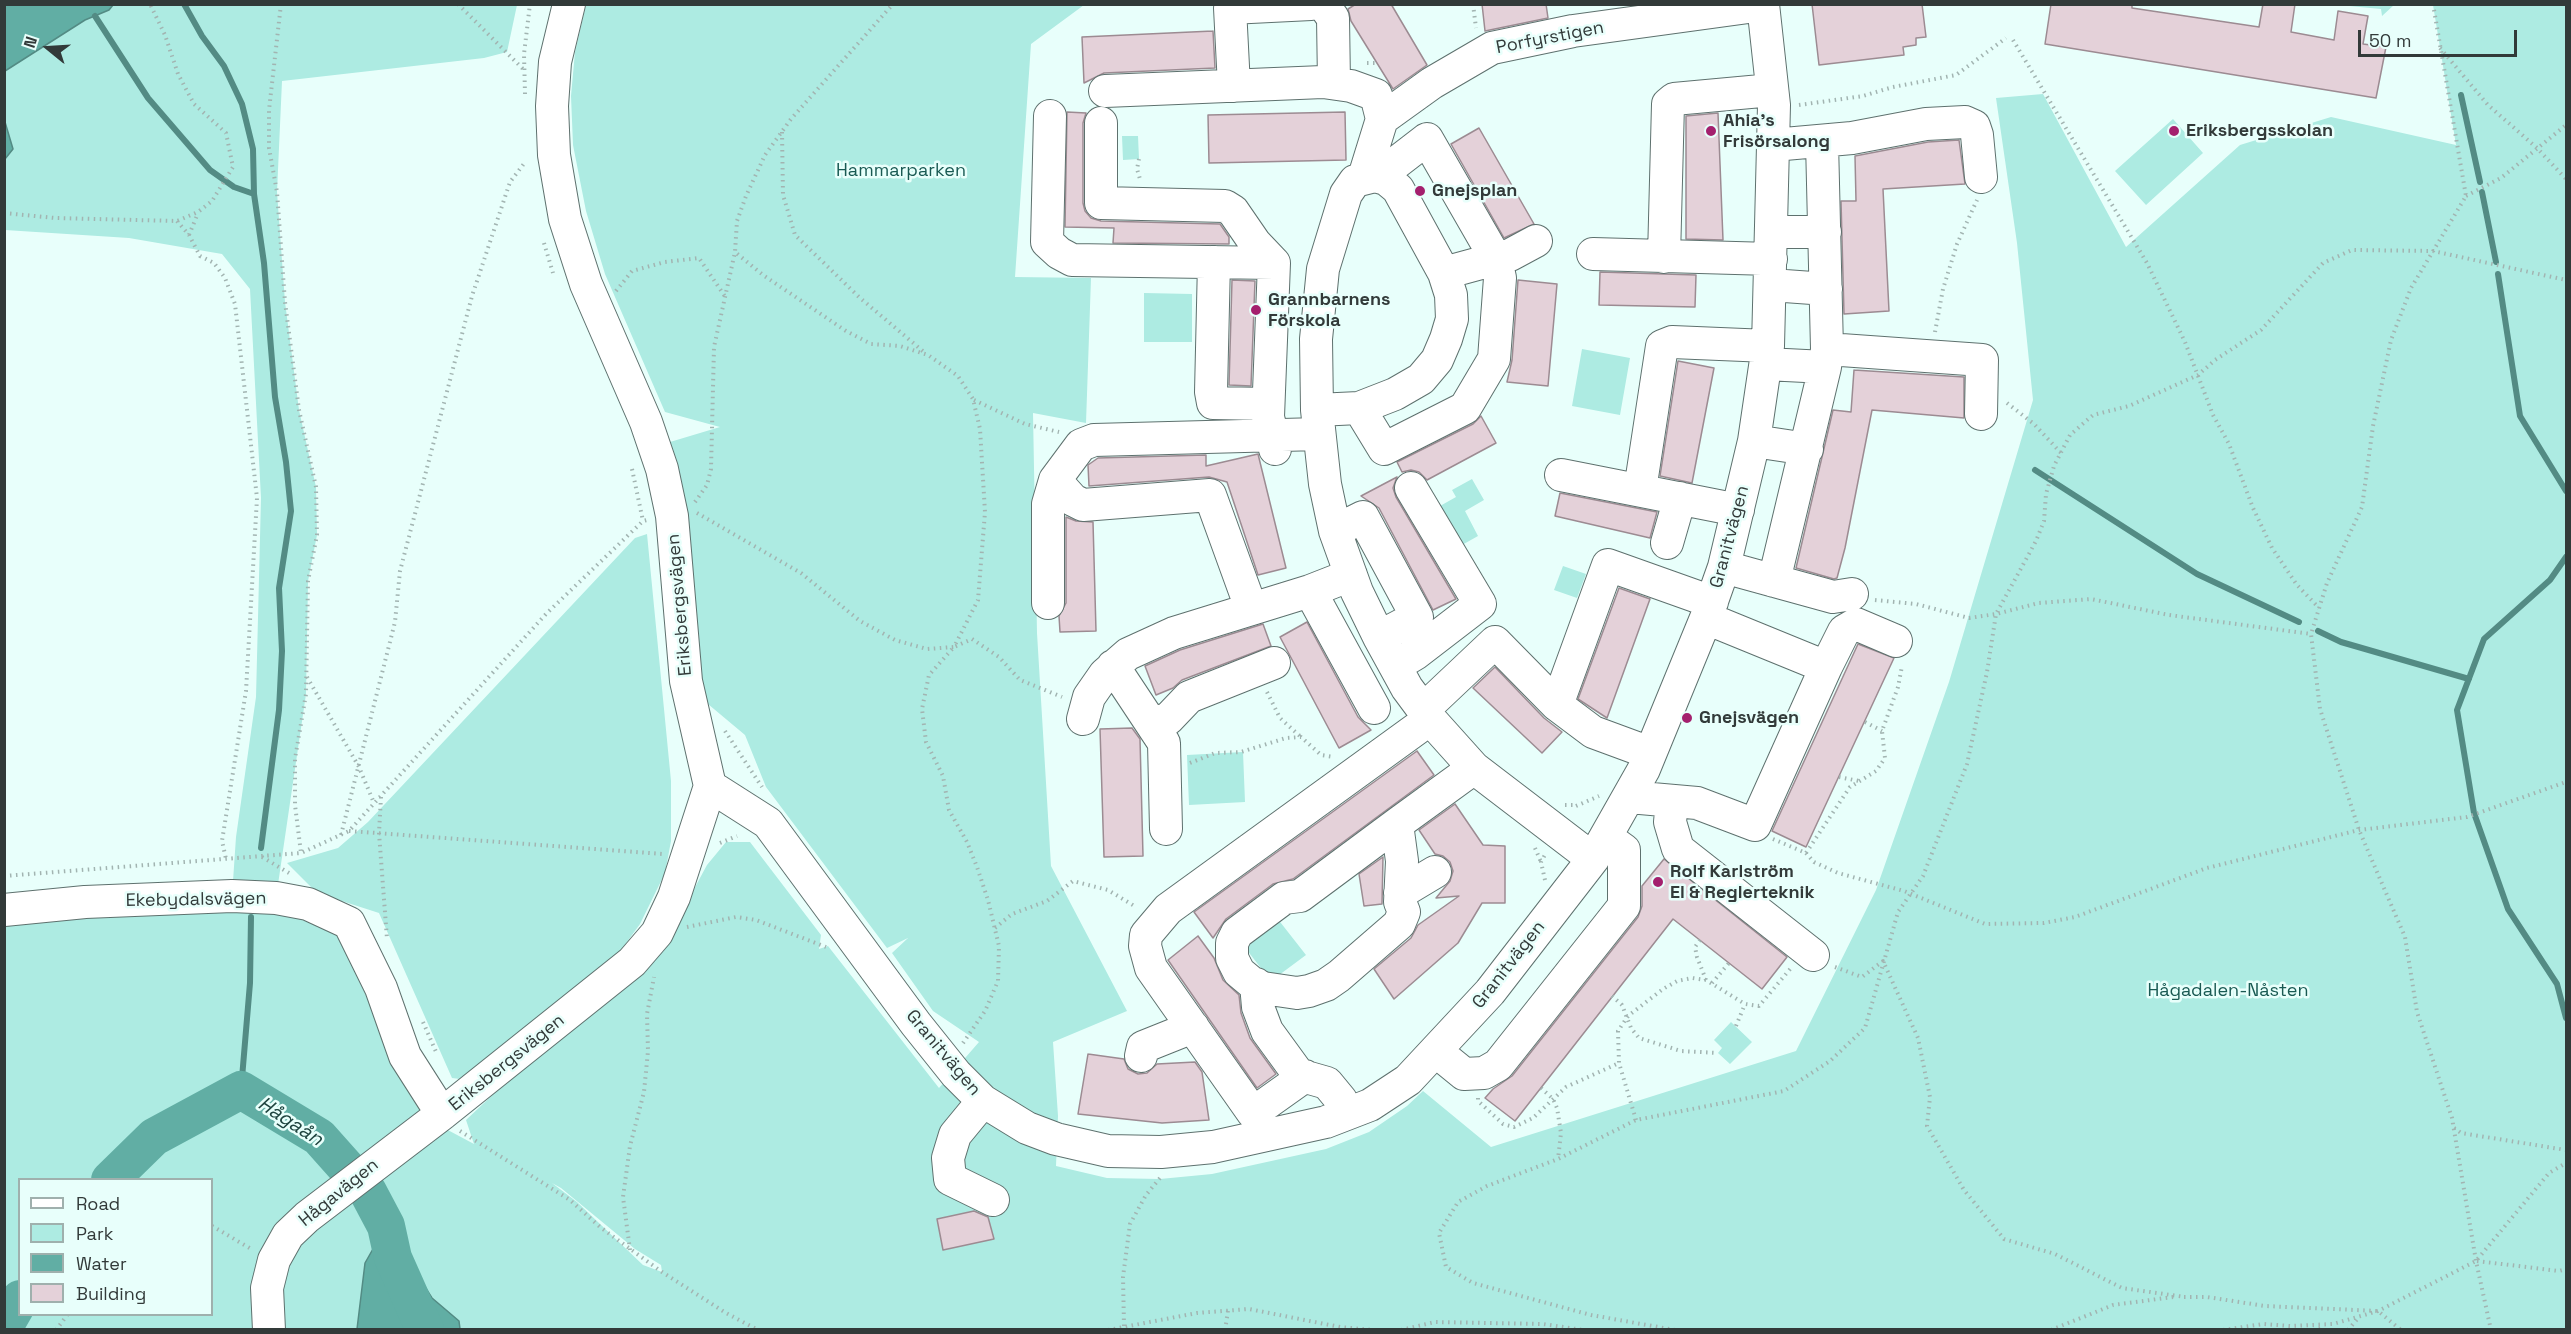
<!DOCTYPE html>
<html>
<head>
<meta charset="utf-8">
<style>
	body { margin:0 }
	#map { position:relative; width:2571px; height:1334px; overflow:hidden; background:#e8fffb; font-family:"Space Grotesk",sans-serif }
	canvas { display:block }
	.frame { position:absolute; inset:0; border:6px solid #323a39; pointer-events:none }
	.legend { position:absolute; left:18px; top:1178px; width:195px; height:138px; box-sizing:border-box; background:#e8fffb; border:2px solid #9fb0ad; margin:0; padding:8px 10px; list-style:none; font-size:18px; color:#323a39 }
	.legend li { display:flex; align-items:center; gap:12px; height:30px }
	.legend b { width:30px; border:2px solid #9fb0ad }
	.north { position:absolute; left:18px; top:18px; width:60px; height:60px; -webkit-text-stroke:4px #e8fffb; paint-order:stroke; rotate:288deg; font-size:16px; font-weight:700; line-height:24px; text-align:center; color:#323a39 }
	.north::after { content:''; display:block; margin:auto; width:21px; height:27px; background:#323a39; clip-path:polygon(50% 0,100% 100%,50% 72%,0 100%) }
	.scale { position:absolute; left:2358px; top:30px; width:159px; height:27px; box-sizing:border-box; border:3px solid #323a39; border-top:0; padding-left:8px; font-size:18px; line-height:21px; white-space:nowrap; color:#323a39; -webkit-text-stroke:4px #e8fffb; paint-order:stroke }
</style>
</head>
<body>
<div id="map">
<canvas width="2571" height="1334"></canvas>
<div class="frame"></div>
<ul class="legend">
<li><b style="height:8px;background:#fff"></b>Road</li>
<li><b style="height:16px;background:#adebe2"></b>Park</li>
<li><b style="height:16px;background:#61aea4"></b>Water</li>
<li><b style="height:16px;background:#e4d1d9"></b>Building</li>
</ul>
<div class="north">N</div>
<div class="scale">50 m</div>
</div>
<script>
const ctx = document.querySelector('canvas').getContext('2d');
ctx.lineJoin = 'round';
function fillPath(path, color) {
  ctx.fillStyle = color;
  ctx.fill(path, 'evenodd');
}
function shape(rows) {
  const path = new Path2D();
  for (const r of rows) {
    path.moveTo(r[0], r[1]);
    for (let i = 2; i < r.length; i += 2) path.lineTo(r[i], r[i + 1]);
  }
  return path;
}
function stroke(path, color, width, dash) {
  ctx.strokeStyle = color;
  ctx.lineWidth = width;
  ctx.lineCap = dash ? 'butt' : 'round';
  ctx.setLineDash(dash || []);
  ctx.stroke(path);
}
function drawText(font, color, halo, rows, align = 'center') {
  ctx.font = font + ' "Space Grotesk",sans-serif';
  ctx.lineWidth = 5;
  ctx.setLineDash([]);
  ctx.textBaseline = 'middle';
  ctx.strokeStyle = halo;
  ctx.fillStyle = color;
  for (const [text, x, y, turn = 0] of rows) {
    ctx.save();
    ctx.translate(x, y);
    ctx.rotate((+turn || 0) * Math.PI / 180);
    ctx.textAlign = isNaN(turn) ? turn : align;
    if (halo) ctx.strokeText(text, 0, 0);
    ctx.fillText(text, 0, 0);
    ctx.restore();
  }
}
fillPath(shape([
	[5,5,517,5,507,52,484,58,282,81,277,192,285,302,299,410,316,487,317,535,308,581,306,694,276,898,349,923,444,1128,474,1144,466,1120,502,1086,645,968,666,941,707,865,726,842,750,842,821,935,819,949,828,946,939,1088,979,1042,933,1011,892,953,908,938,887,948,766,787,745,735,702,699,679,488,670,442,720,427,665,412,605,274,586,211,573,145,571,96,575,52,586,5,1084,5,1031,44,1015,277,1091,278,1086,423,1033,413,1037,633,1051,866,1127,1011,1053,1042,1058,1116,1056,1166,1107,1178,1160,1179,1212,1174,1326,1149,1369,1132,1407,1106,1423,1091,1491,1147,1796,1051,1876,890,1949,682,2033,400,2017,243,1996,98,2043,94,2126,247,2240,145,2331,117,2456,145,2433,5,2566,5,2566,1329,5,1330,5,910,232,896,236,837,256,697,261,498,250,289,222,254,129,238,5,230],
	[20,1180,212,1180,212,1314,20,1314],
	[552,1183,561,1188,635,1249,661,1265,662,1272,643,1265,577,1202],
	[2339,5,2339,4,2394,5,2382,16,2381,9],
	[2173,119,2203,153,2146,205,2115,171],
	[1122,136,1138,136,1139,159,1123,160],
	[1144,293,1192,294,1192,342,1144,342],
	[1582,349,1630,358,1620,415,1572,406],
	[1472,479,1484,500,1465,511,1478,536,1462,545,1440,506,1456,497,1452,490],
	[647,534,671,781,671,841,665,873,640,924,616,957,460,1079,452,1078,379,913,317,893,287,863,338,848,368,822,635,538],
	[1563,566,1586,574,1577,598,1554,590],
	[1243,752,1245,802,1189,805,1187,755],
	[1277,918,1306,955,1271,981,1243,945],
	[1731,1022,1752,1042,1730,1064,1718,1053,1722,1048,1714,1040]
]), '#adebe2');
const water = shape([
	[5,4,113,4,113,5,109,10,85,20,5,71,5,4],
	[5,122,13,149,5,159,5,122],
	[386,1226,432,1298,459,1321,460,1329,357,1329,365,1263,386,1226]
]);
fillPath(water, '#61aea4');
stroke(water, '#538b84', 1.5);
stroke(shape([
	[184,4,202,36,224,66,242,104,253,149,254,194,264,263,275,397,286,462,291,511,279,588,282,651,279,710,261,848],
	[95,16,148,98,210,170,234,187,254,194],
	[2461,95,2480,182],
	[2482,192,2496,262],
	[2498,274,2520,416,2566,491],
	[2035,470,2197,574,2299,622],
	[2566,557,2550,580,2484,639,2457,710,2474,813,2508,909,2557,984,2566,1018],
	[2318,631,2341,642,2469,679],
	[241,1090,250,983,251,917]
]), '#538b84', 6);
stroke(shape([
	[110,1180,154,1137,241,1090,319,1137,368,1192,386,1226,393,1258,425,1330],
	[4,1327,20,1299]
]), '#61aea4', 38);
const building = shape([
	[1356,4,1391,4,1427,65,1393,89,1351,21,1348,9,1356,4],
	[1482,4,1546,4,1548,18,1485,31,1482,4],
	[1812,4,1922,4,1926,37,1916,38,1916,45,1903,47,1904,55,1819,65,1812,4],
	[2051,4,2132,4,2132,8,2259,27,2263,4,2295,4,2291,32,2334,40,2338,11,2368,16,2363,44,2386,47,2376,98,2045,44,2051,4],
	[1213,31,1215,68,1104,73,1084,83,1082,37,1213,31],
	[1067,112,1086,113,1083,123,1083,203,1085,211,1091,218,1101,221,1220,224,1229,237,1229,244,1113,243,1114,228,1065,227,1067,112],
	[1345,112,1346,160,1209,163,1208,115,1345,112],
	[1718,113,1723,240,1686,239,1686,116,1718,113],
	[1479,128,1534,224,1504,238,1451,144,1479,128],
	[1959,140,1965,184,1883,189,1889,311,1844,314,1841,201,1856,201,1855,156,1928,142,1959,140],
	[1600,272,1696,275,1695,307,1599,305,1600,272],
	[1232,280,1255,281,1251,386,1229,385,1232,280],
	[1518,280,1557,284,1548,386,1507,382,1512,360,1518,280],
	[1678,361,1714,368,1692,483,1660,476,1678,361],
	[1854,370,1964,377,1964,418,1872,410,1845,548,1837,578,1834,579,1796,568,1833,410,1851,412,1854,370],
	[1481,416,1496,443,1427,480,1419,472,1411,470,1402,472,1397,462,1473,424,1481,416],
	[1258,454,1286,568,1258,575,1227,482,1209,477,1089,486,1088,465,1098,458,1206,455,1206,466,1258,454],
	[1397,477,1393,488,1396,497,1456,599,1433,610,1379,508,1361,496,1397,477],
	[1560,493,1657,512,1650,538,1555,516,1560,493],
	[1066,517,1076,521,1093,522,1096,631,1060,632,1059,616,1066,603,1066,517],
	[1619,588,1650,599,1607,718,1578,699,1619,588],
	[1307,622,1358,717,1371,730,1339,748,1280,637,1307,622],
	[1263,624,1271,646,1182,680,1173,688,1156,695,1145,666,1180,650,1263,624],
	[1858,644,1894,658,1806,847,1772,831,1858,644],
	[1495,667,1544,718,1562,732,1542,753,1473,688,1495,667],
	[1132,728,1140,739,1143,856,1104,857,1100,729,1132,728],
	[1417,751,1434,775,1293,879,1273,884,1226,919,1213,938,1194,912,1417,751],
	[1455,804,1483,845,1505,846,1505,903,1482,903,1458,943,1394,999,1374,969,1411,938,1418,925,1459,896,1436,898,1450,881,1453,871,1450,862,1443,856,1435,854,1419,830,1455,804],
	[1383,857,1382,904,1364,906,1359,874,1383,857],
	[1664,859,1787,957,1762,989,1673,919,1515,1121,1485,1098,1493,1089,1512,1076,1638,917,1642,906,1642,886,1664,859],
	[1198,936,1214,958,1223,980,1239,995,1241,1013,1250,1038,1276,1074,1257,1088,1168,960,1198,936],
	[1088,1054,1124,1059,1128,1069,1138,1074,1147,1073,1157,1064,1195,1062,1202,1072,1209,1120,1162,1123,1078,1114,1088,1054],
	[974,1211,988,1217,994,1239,943,1250,937,1219,974,1211]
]);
fillPath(building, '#e4d1d9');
stroke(building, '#9c8b92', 1.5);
const minor = shape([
	[1323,4,1333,18,1334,83],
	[1234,86,1230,8,1311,4],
	[1105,91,1323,82,1351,86,1376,95,1382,119],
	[1050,116,1047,242,1059,253,1072,260,1274,263,1268,417,1275,449],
	[1101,123,1101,203,1225,206,1233,211,1255,243,1274,263],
	[1822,142,1827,349,1982,360,1981,414],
	[1773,145,1852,138,1926,124,1965,122,1974,126,1977,135,1981,177],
	[1364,177,1382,119,1432,83,1492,48,1573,31,1763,5],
	[1772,232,1825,232],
	[1593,254,1771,259],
	[1664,257,1668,104,1674,99,1772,90],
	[1214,262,1211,392,1213,403,1268,404],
	[1444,273,1510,255,1536,241],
	[1771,285,1826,289],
	[1766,364,1825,367,1827,349],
	[1359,408,1384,449,1465,408,1494,359,1500,278,1496,259,1427,139,1392,166,1386,179],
	[1317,410,1359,408,1395,394,1421,379,1437,360,1446,339,1452,319,1451,295,1444,273,1398,189,1386,179,1375,176,1355,181,1346,194,1323,269,1316,339,1317,410,1325,484,1335,531,1357,592,1379,637,1407,688,1430,719,1474,768,1593,859],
	[1754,441,1807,449],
	[1561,475,1738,510],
	[1055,480,1073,500,1083,505,1210,495,1251,608],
	[1640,490,1662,346,1672,342,1768,346],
	[1335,531,1363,517,1417,617,1379,637],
	[1667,543,1680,498],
	[1724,567,1833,597,1852,594],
	[1774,581,1825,367],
	[1310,591,1374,708],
	[1048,603,1048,504,1055,480,1081,445,1094,440,1319,434],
	[1113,666,1164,743,1166,829],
	[1395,666,1415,654,1480,604,1411,488],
	[1826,667,1844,631,1856,624,1896,641],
	[1557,705,1593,732,1650,753],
	[1423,710,1495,642,1557,705,1608,565,1712,602],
	[1083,719,1089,697,1105,674,1128,654,1174,633,1310,591,1351,575],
	[1153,723,1168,719,1189,697,1274,663],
	[710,786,768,823,916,1024,956,1074,983,1101,1027,1128,1056,1139,1108,1151,1161,1152,1213,1147,1326,1122,1370,1105,1408,1080,1490,992,1593,859,1644,769,1706,618,1724,567,1754,441,1768,346,1774,105,1763,4],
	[1629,797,1697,803,1755,825,1826,667,1706,618],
	[1672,801,1670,822,1678,849,1813,955],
	[1397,824,1402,861,1400,902,1404,912,1399,924,1339,976,1326,985,1309,991,1297,993,1263,988,1251,982,1239,972,1232,958,1232,943,1237,933,1284,898,1300,896,1397,824,1474,768],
	[1400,893,1435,872],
	[4,910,85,902,232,896,276,898,308,904,349,923,381,988,405,1056,442,1114],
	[1256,984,1258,1007,1267,1031,1299,1075,1327,1083,1341,1100],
	[1437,1052,1464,1074,1484,1073,1498,1065,1624,906,1624,850,1606,837],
	[1141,1056,1143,1047,1193,1027],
	[1305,1076,1253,1113,1151,968,1145,946,1146,935,1168,909,1430,719],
	[983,1101,955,1135,948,1158,950,1179,993,1200],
	[269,1330,267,1288,274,1260,288,1235,307,1217,442,1114,632,962,657,933,674,897,710,786,686,681,672,516,662,469,646,422,586,284,565,219,554,155,552,106,555,62,569,4]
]);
stroke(minor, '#5e716e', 34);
stroke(shape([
	[281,4,269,110,269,148,277,192,285,302,299,410,316,487,317,535,308,581,306,694,295,759,295,805,301,853],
	[458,4,525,71],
	[1473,4,1476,28],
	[2433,4,2466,196,2411,288,2391,340,2373,426,2362,507,2327,583,2311,634,2320,709,2359,830,2405,937,2417,1012,2452,1118,2476,1261,2491,1330],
	[2013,40,2147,263,2185,342,2213,415,2229,444,2253,508,2272,548,2297,585,2319,608],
	[2440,48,2488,105,2537,148,2566,179],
	[1367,63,1376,63],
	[525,94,524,54,530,4],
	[1799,105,1863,96,1893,87,1956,75,2006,38],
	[782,132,783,195,795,235,859,297,925,353],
	[1139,159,1137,169,1140,179],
	[2466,196,2501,178,2566,125],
	[4,213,55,218,177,221,198,212,212,201,233,167,226,133,194,104,178,74,165,35,150,4],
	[177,221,189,235,200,256,214,263,225,278,235,304,257,498,246,691,222,841,226,859],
	[189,235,198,213],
	[544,243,553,273],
	[616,291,632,271,665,262,699,258,726,298],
	[1935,332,1943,289,1957,244,1977,200],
	[974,400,1025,424,1059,432],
	[2007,403,2034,424,2061,453],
	[632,469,643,521],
	[695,502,707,485,711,469,714,347,735,252,737,221,746,196,765,155,791,119,893,4],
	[697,513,801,573,860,621,895,640,927,649,954,647,978,600,985,512,980,429,973,399,958,376,928,355,900,346,871,344,846,331,763,275,735,252],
	[1875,600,1916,604,1969,618,1996,614,2039,603,2091,599,2169,615,2311,634],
	[307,677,359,767,374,803],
	[1267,692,1280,718,1301,737],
	[1865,722,1882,731],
	[725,731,762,787],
	[1190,763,1215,753,1241,752,1286,738,1301,737,1321,755,1334,757],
	[1839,777,1859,781],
	[381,797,379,833,387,939],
	[1565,805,1577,805],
	[1576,806,1599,796],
	[349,831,663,854],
	[341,835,395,622,400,571,472,296,510,182,526,161],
	[1773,839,1806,853,1850,787,1876,771,1885,758,1882,731,1898,687,1902,666],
	[720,843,737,836],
	[1535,848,1541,862],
	[1806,853,1814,862,1838,873,1904,891,1985,924,2044,923,2075,917,2207,868,2359,830,2467,817,2566,782],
	[262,857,289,873],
	[4,876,301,853,349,831,546,614,643,521,647,520],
	[1545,880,1541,862,1546,853],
	[687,927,736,917,756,920,826,947],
	[995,928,1012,914,1047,901,1073,881,1108,890,1136,907],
	[1700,940,1695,947,1697,957,1706,980],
	[1835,967,1862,977,1883,961,1918,1038,1930,1097,1927,1126,1964,1190,2004,1239,2055,1254,2122,1288,2185,1297],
	[1712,983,1729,963],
	[1612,996,1622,1005,1631,1028,1639,1038,1681,1051,1718,1053],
	[423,1022,437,1054],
	[1736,1026,1745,1004],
	[963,1043,985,1011,998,981,999,946,988,900,977,867,967,842,949,810,943,776,926,742,922,709,929,675,954,647,972,639,999,657,1020,680,1062,697],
	[1541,1088,1553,1099,1557,1108,1561,1133,1558,1159],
	[1478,1098,1478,1101,1503,1124,1514,1127,1533,1118,1566,1087,1619,1063],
	[1636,1120,1619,1063,1618,1031,1628,1016,1663,989,1677,981,1692,978,1706,980,1745,1004,1759,1006,1791,968],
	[2454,1128,2461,1133,2566,1150],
	[460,1131,570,1200,600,1227,662,1272,726,1313,758,1330],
	[212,1226,253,1250],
	[630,1250,623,1197,630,1146,644,1092,648,1051,647,1014,654,977],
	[2477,1261,2559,1271,2566,1269],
	[2184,1297,2207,1297,2265,1306,2378,1311,2401,1330],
	[1124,1326,1123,1277,1130,1224,1146,1195,1160,1178],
	[56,1330,68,1314],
	[1108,1330,1197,1313,1249,1309,1340,1327,1373,1330],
	[1225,1330,1228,1311],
	[1401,1330,1435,1322,1543,1324,1583,1330],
	[1675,1330,1591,1315,1473,1283,1446,1267,1439,1233,1458,1202,1487,1186,1558,1159,1636,1120,1784,1091,1830,1061,1865,1028,1898,912,1923,876,1967,764,1987,672,1996,614,2036,541,2044,521,2046,494,2054,466,2070,435,2093,415,2129,406,2198,375,2215,360,2261,330,2323,263,2352,250,2433,251,2566,280],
	[2051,1330,2113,1305,2173,1297],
	[2223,1330,2263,1324,2290,1326,2333,1324,2378,1311,2476,1261,2549,1173,2566,1163],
	[2313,1330,2324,1327],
	[2348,1330,2359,1317]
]), '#a2b4b1', 4, [1.5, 4.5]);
stroke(minor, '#fff', 32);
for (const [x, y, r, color] of [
	[1711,131,6,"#a4206e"],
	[2174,131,6,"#a4206e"],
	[1420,191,6,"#a4206e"],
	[1256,310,6,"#a4206e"],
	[1687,718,6,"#a4206e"],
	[1658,882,6,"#a4206e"]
]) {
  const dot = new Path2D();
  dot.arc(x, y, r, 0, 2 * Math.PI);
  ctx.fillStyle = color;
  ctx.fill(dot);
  stroke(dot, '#e8fffb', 2);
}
drawText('18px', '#323a39', '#e8fffb', [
	["Porfyrstigen",1550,38,-11],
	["Granitvägen",1730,537,-75],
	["Eriksbergsvägen",680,605,-95],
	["Ekebydalsvägen",196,900,-1],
	["Granitvägen",1509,965,-52],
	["Granitvägen",943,1053,50],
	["Eriksbergsvägen",507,1063,-39],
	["Hågavägen",339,1193,-39]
]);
drawText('bold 18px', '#323a39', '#e8fffb', [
	["Ahia's",1723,121],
	["Frisörsalong",1723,142],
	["Eriksbergsskolan",2186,131],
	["Gnejsplan",1432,191],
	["Grannbarnens",1268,300],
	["Förskola",1268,321],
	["Gnejsvägen",1699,718],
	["Rolf Karlström",1670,872],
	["El & Reglerteknik",1670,893]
], 'left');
drawText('18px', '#195a53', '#e8fffb', [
	["Hammarparken",901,171],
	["Hågadalen-Nåsten",2228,991]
]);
drawText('italic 20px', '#204540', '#e8fffb', [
	["Hågaån",290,1122,33]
]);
</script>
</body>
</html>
